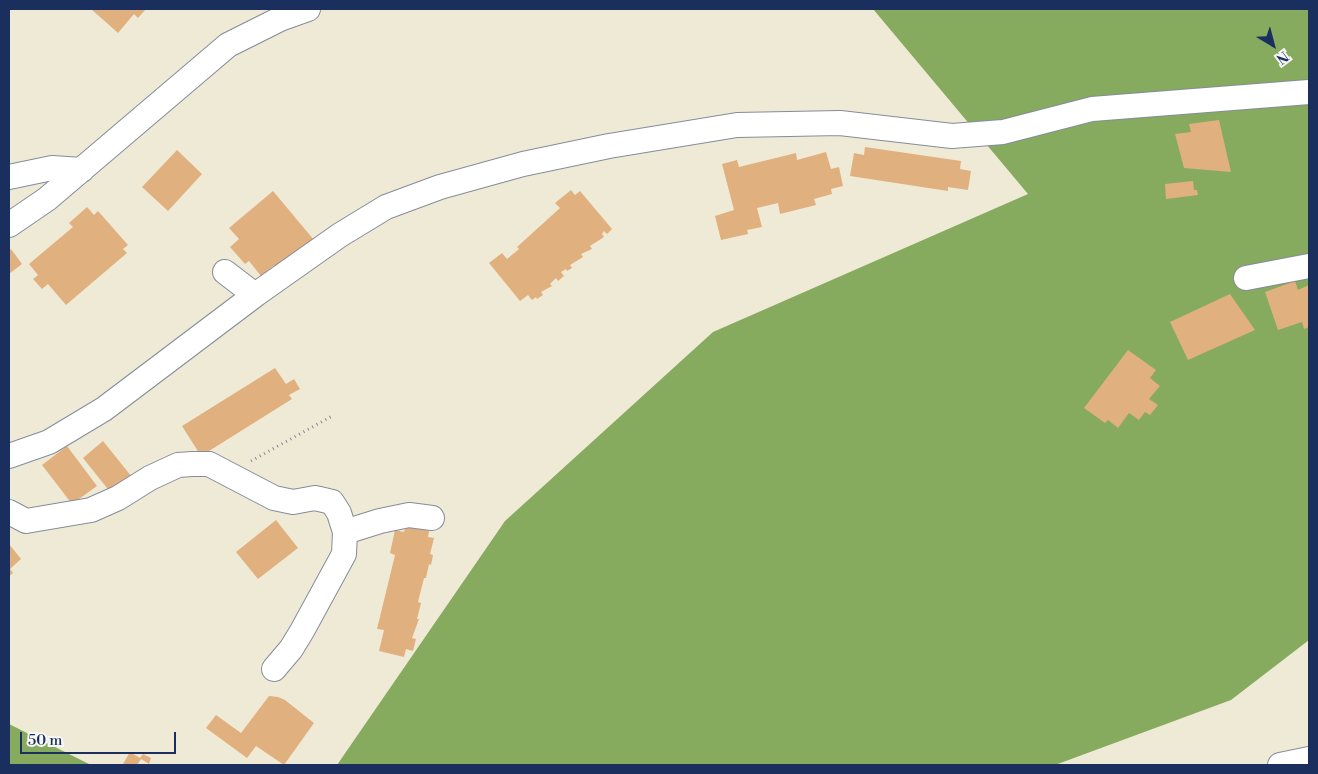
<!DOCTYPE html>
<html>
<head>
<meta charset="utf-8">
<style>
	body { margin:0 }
	#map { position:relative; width:1318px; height:774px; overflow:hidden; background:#efead6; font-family:"Libre Bodoni",serif }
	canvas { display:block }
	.frame { position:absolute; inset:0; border:10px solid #1b2f5e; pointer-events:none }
	.north { position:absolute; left:1248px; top:20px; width:50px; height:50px; -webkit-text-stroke:4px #f6f6f2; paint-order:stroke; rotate:143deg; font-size:14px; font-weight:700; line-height:20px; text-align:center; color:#1b2f5e }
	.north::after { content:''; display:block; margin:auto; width:18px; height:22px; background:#1b2f5e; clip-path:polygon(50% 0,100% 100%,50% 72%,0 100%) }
	.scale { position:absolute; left:20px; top:732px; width:156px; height:22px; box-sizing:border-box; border:2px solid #1b2f5e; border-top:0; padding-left:6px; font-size:15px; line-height:18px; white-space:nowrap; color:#1b2f5e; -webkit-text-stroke:4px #f6f6f2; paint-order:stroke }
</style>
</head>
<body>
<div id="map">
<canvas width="1318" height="774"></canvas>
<div class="frame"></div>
<div class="north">N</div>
<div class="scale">50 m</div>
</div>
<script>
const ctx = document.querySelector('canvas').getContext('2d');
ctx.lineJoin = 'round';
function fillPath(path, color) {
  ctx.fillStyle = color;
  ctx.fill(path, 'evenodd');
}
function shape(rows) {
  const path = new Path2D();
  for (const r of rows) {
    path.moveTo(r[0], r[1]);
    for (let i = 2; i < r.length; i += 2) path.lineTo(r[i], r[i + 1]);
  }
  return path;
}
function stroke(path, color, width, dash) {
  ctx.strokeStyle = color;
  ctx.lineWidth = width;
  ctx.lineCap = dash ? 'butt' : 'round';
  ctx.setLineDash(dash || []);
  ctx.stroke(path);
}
fillPath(shape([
	[873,9,1309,9,1309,640,1231,700,1055,765,337,765,505,521,713,332,1028,194],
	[9,724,91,765,9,765]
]), '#86aa5e');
fillPath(shape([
	[91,9,146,9,138,18,134,14,118,33],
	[1219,120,1231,172,1184,168,1175,134,1191,132,1189,124],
	[865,147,961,161,960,169,971,171,968,190,948,187,948,191,850,176,854,153,864,155],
	[177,150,202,174,168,211,142,187],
	[826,152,831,169,839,167,843,186,831,189,832,194,814,199,816,205,780,214,778,203,757,208,762,227,747,230,748,234,721,240,715,216,734,210,722,164,737,160,739,167,796,153,797,160],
	[1193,181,1194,190,1197,190,1198,195,1166,199,1165,184],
	[571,190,575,195,580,191,612,229,607,234,604,231,602,234,604,237,590,246,592,249,581,254,583,257,570,265,572,268,567,271,566,269,561,272,564,276,558,281,556,278,550,284,552,286,541,292,543,295,537,299,536,297,532,300,528,295,520,301,489,263,502,253,507,259,519,249,517,247,560,208,555,203],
	[273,191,314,240,278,272,273,266,261,276,249,261,245,264,230,247,239,239,229,228],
	[87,207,94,215,98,211,128,245,123,249,127,253,66,305,48,284,42,289,33,279,38,275,29,264,73,227,69,223],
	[11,249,22,264,9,274,9,251],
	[1295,281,1298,290,1309,285,1309,327,1304,329,1302,322,1278,330,1265,292],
	[1230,294,1255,330,1188,360,1170,322],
	[1128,350,1156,370,1150,378,1160,386,1149,399,1158,405,1150,415,1145,412,1139,420,1129,413,1118,428,1108,420,1105,423,1084,408],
	[275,368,286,384,294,379,300,389,289,395,292,399,201,456,182,426],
	[103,441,136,482,111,493,83,458],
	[67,446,97,486,72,504,42,465],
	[276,520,298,548,258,579,236,552],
	[406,525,429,531,428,537,434,538,430,554,433,555,431,565,429,564,426,578,424,578,418,602,421,603,417,619,419,619,412,638,416,639,413,651,406,649,404,657,379,651,384,630,377,629,395,555,390,553,395,530,404,532],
	[9,544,21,559,10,569,13,573,9,576],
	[269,696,278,697,285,700,314,723,284,765,256,746,247,758,206,728,216,715,241,733],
	[130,752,140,758,143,754,151,758,149,764,141,759,137,765,125,765,123,764]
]), '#e1b07f');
const street = shape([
	[9,177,52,168,82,170],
	[9,225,47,199,228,45,280,19,308,9],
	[225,272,255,295],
	[1246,278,1309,266],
	[9,456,49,442,104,409,255,295,340,235,386,207,440,187,523,164,609,146,737,125,840,123,952,136,1003,132,1092,109,1309,92],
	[9,512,26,521,91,510,118,498,150,478,178,465,192,464,209,464,274,498,293,502,315,498,332,502,339,513,345,532,344,554,302,631,291,649,274,669],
	[345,532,380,521,409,515,432,518],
	[1280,765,1309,759]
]);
stroke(street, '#858c9a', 26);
stroke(shape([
	[251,461,334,415]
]), '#858c9a', 3, [1, 4]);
stroke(street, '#fff', 24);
</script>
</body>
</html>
